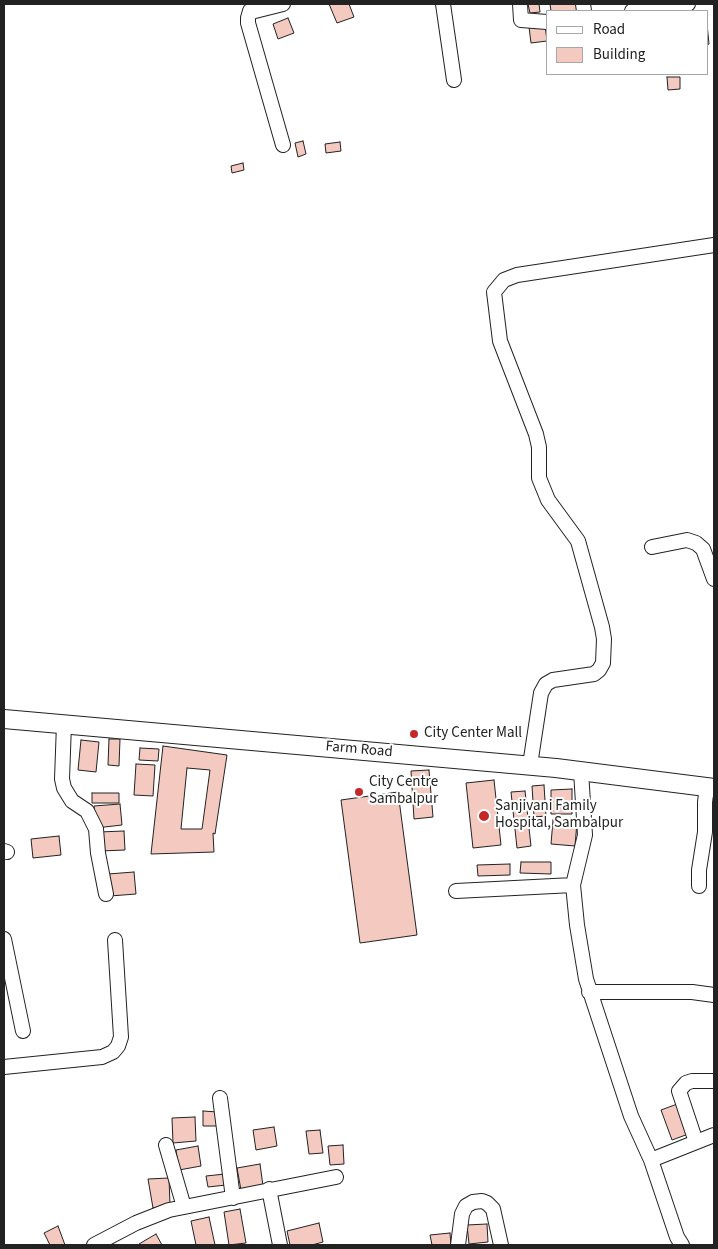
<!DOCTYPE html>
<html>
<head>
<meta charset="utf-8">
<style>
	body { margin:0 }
	#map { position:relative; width:718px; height:1249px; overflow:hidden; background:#fff; font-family:"Source Sans 3",sans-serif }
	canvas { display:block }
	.frame { position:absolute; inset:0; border:5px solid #222; pointer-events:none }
	.legend { position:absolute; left:546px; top:10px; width:162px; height:65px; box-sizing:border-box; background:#fff; border:1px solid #a7a7a7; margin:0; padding:6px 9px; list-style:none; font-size:15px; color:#222 }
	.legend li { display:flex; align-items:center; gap:10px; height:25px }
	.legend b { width:25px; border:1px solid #a7a7a7 }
</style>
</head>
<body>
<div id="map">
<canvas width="718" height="1249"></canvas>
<div class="frame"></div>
<ul class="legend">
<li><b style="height:6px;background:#fff"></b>Road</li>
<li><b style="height:14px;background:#f3c9c0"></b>Building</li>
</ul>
</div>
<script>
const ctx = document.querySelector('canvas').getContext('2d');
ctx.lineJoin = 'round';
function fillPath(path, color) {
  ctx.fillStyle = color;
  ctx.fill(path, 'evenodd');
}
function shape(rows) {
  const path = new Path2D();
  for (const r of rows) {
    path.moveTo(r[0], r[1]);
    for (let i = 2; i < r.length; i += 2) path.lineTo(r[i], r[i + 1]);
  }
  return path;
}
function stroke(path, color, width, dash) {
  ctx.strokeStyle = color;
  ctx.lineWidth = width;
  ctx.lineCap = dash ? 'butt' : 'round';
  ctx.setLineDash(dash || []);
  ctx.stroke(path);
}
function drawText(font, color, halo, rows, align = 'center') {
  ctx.font = font + ' "Source Sans 3",sans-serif';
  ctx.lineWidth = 4;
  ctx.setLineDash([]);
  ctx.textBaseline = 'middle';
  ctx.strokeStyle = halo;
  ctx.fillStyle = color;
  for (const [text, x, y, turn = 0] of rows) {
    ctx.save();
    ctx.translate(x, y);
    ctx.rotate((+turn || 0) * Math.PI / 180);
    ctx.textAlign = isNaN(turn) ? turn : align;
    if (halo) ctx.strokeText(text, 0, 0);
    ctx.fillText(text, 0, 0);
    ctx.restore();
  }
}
const building = shape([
	[329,4,349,4,354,17,337,23,329,4],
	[528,4,539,4,540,12,530,13,528,4],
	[550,4,576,4,577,11,551,11,550,4],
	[288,18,294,33,278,39,273,24,288,18],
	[707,24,709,44,707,45,707,24],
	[545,25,547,41,531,43,529,27,545,25],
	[667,77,680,77,680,89,668,90,667,77],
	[303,141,306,154,298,157,295,143,303,141],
	[340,142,341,151,326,153,325,144,340,142],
	[243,163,244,170,232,173,231,166,243,163],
	[109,739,120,739,119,766,108,765,109,739],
	[81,740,99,742,96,772,78,770,81,740],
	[163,746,227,755,215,834,213,833,214,852,151,854,163,746],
	[187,768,210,770,202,829,181,829,187,768],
	[140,748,159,749,158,761,139,760,140,748],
	[136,764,155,765,153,796,134,795,136,764],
	[429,770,433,817,414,819,411,771,429,770],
	[494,780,501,845,473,848,466,783,494,780],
	[544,785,546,816,534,817,532,786,544,785],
	[572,789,572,814,551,814,551,790,572,789],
	[525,791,531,846,517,848,511,792,525,791],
	[398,792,417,935,360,943,341,800,398,792],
	[92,793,119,793,119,803,92,803,92,793],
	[120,804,122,825,96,828,94,806,120,804],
	[553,820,577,822,575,846,551,844,553,820],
	[124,831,125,850,100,851,99,832,124,831],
	[59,836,61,855,33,858,31,839,59,836],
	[521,862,551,862,551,874,520,873,521,862],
	[510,864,510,875,478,876,477,865,510,864],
	[134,872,136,894,110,896,108,874,134,872],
	[680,1103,691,1133,672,1140,661,1110,680,1103],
	[203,1111,218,1112,218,1126,203,1126,203,1111],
	[195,1117,196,1141,173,1143,172,1118,195,1117],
	[274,1127,277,1146,256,1150,253,1130,274,1127],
	[320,1130,323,1153,309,1154,306,1131,320,1130],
	[343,1145,344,1164,330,1165,328,1146,343,1145],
	[198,1146,201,1166,179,1170,176,1150,198,1146],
	[260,1164,263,1186,241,1190,237,1168,260,1164],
	[225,1174,226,1185,208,1187,206,1176,225,1174],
	[169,1178,170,1205,153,1208,148,1179,169,1178],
	[240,1209,246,1243,229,1245,224,1212,240,1209],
	[209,1217,215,1245,196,1245,191,1221,209,1217],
	[319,1223,323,1242,312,1245,290,1245,287,1231,319,1223],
	[487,1224,488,1242,469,1244,467,1225,487,1224],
	[58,1226,65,1245,50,1245,44,1233,58,1226],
	[450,1233,451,1245,432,1245,430,1235,450,1233],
	[156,1234,162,1245,140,1245,139,1244,156,1234]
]);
fillPath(building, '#f3c9c0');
stroke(building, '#222', 1);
const minor = shape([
	[283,4,255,11,250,11,248,18,248,23,283,145],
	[443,4,454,80],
	[520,4,521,20,547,22],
	[583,4,584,11],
	[632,11,688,4],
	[652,547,687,540,696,543,703,549,714,579],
	[64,724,62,779,64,788,72,801,87,811,96,829,98,853,106,894],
	[530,765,541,693,546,684,553,680,594,674,599,670,603,663,604,639,602,627,578,541,548,500,539,478,539,447,536,434,500,341,494,292,504,280,517,275,714,245],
	[581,771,585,835,573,885,577,925,586,979,631,1116,651,1160,677,1237,682,1245],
	[4,851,7,852],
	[699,886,699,870,705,832,705,802,707,787],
	[456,891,573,885],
	[4,939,23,1031],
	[589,992,692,992,714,995],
	[4,1067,102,1057,113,1052,118,1046,121,1037,115,940],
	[220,1098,233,1198],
	[696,1142,679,1091,686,1083,692,1081,714,1081],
	[166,1145,184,1207],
	[651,1160,714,1135],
	[269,1189,280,1245],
	[94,1245,136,1223,169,1210,336,1177],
	[458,1245,462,1214,466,1206,473,1202,482,1201,487,1203,493,1209,501,1245]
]);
const major = shape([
	[4,719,556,768,714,788]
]);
stroke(minor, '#222', 16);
stroke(major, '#222', 20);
stroke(minor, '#fff', 14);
stroke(major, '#fff', 18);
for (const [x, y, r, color] of [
	[414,734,5,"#c62828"],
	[359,792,5,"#c62828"],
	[484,816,6,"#c62828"]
]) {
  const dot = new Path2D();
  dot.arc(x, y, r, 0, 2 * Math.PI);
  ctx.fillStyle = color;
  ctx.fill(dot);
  stroke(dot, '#fff', 2);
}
drawText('15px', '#222', '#fff', [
	["City Center Mall",424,734],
	["City Centre",369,783],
	["Sambalpur",369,800],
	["Sanjivani Family",495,807],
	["Hospital, Sambalpur",495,824]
], 'left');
drawText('15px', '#222', '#fff', [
	["Farm Road",359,750,5]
]);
</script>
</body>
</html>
